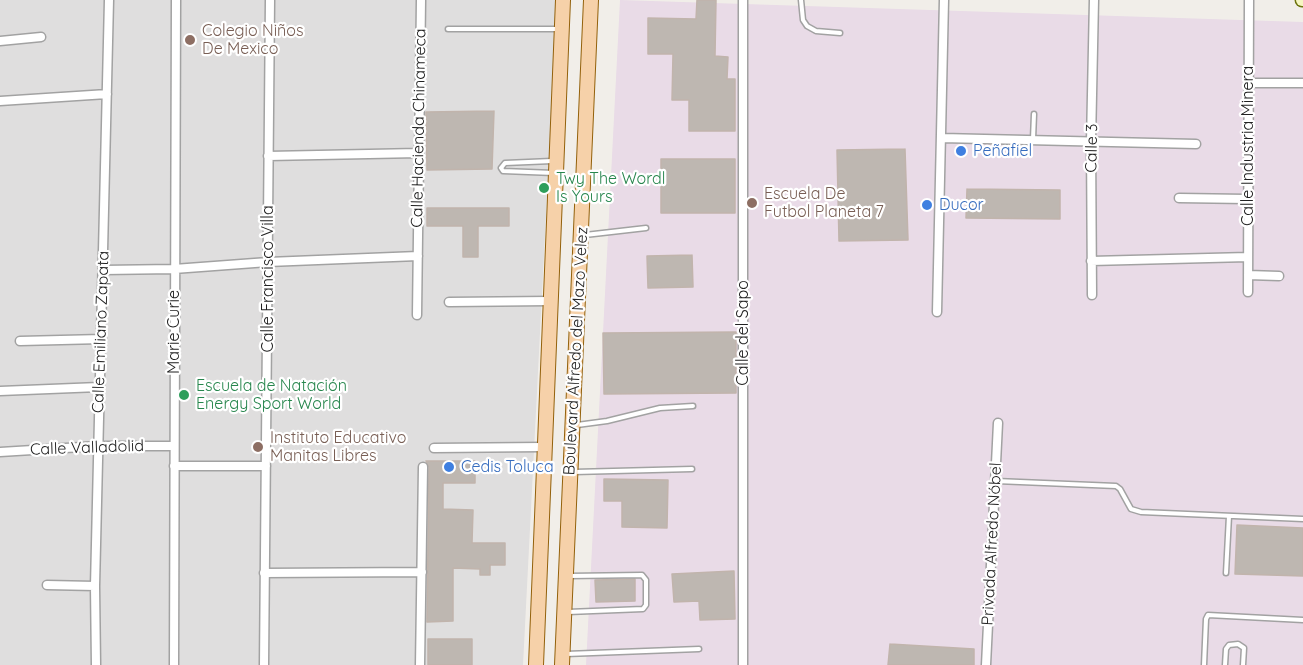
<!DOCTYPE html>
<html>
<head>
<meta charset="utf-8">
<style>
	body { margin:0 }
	canvas { display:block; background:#f1eee9 }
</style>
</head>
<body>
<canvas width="1303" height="665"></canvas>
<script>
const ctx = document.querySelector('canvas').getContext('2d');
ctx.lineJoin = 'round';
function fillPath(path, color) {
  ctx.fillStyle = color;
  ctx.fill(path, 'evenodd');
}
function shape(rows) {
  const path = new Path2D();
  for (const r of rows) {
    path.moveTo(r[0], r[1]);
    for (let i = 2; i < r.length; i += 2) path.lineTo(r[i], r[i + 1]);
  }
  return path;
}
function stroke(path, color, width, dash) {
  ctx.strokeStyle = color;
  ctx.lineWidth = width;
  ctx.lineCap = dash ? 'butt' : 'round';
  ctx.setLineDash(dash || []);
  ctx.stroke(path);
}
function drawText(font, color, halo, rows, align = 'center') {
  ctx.font = font + ' Quicksand,sans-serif';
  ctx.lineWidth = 4.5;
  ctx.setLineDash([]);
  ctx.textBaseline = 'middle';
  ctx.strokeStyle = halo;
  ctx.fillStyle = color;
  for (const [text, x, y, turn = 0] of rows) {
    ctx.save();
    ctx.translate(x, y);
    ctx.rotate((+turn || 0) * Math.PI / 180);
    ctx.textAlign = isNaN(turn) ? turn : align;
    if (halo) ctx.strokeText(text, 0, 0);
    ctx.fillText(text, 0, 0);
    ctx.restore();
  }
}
fillPath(shape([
	[0,0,557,0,523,665,0,665]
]), '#dfdede');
fillPath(shape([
	[620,0,1303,22,1303,665,586,665]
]), '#e9dbe7');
const building = shape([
	[697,0,716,0,715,56,728,57,727,79,735,79,735,131,689,131,689,100,672,100,673,54,648,54,648,18,696,19,697,0],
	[494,111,492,169,427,170,426,112,494,111],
	[905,149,908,240,839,241,837,150,905,149],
	[661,159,735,159,735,213,661,213,661,159],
	[967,189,1060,190,1060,219,966,218,967,189],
	[427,208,509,208,509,226,478,226,478,257,463,257,463,226,427,226,427,208],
	[692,255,693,287,648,288,647,256,692,255],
	[736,332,736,393,604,394,603,333,736,332],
	[426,461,475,461,475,483,443,483,443,509,473,510,472,543,505,543,505,565,490,565,490,575,480,575,480,569,453,568,453,621,427,622,429,467,426,461],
	[604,479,668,480,667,528,622,527,622,501,604,501,604,479],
	[1237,525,1303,528,1303,576,1235,574,1237,525],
	[734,571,735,619,700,620,699,601,674,602,672,574,734,571],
	[635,579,635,601,596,602,595,580,635,579],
	[428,639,472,639,472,665,428,665,428,639],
	[890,644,974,649,974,665,888,665,890,644]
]);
fillPath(building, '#beb7b1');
stroke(building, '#c1b4ac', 1.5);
const service = shape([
	[801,0,803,20,807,26,816,31,840,33],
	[448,29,558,29],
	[1033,139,1034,114],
	[552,161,505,163,501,168,503,171,554,173],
	[585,235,646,228],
	[577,425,607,421,660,408,693,406],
	[574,472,692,469],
	[996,481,1116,486,1120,489,1131,509,1141,512,1303,519],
	[1226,573,1229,516],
	[568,612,643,609,646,605,646,580,642,575,569,576],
	[566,654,699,649],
	[1204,665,1206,619,1208,615,1303,620],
	[1225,665,1226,649,1229,645,1238,644,1244,648,1243,665]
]);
const minor = shape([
	[0,41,41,37],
	[1249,83,1303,83],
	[0,101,107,94],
	[942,138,1196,144],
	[268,156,419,153],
	[1179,198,1247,199],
	[1091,261,1248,257],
	[103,270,174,269,268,262,418,256],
	[1248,275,1279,276],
	[1248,292,1249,0],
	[1092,295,1091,142,1094,0],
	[449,302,550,301],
	[937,312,944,0],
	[417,315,421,0],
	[20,341,102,339],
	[0,391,99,387],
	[434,448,543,447],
	[0,452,98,446,174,446],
	[174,466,266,466],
	[264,573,422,572],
	[47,585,95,586],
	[96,665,95,586,109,0],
	[174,665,176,0],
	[264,665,270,0],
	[420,665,423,467],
	[743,665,743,0],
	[986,665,998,423]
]);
const secondary = shape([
	[1302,0,1303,0]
]);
const primary = shape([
	[536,665,563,0],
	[562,665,591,0]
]);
stroke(service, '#a2a2a2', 7);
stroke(minor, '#a2a2a2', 11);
stroke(secondary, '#6c730d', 15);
stroke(primary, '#93610b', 16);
stroke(service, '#fff', 4);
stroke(minor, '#fff', 8);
stroke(secondary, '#f5f6c2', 12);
stroke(primary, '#f6d1a9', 14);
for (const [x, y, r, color] of [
	[190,40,6,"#8d6e63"],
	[961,151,6,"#3f7fe0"],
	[544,188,6,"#2e9e5b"],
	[752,203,6,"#8d6e63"],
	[927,205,6,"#3f7fe0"],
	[184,395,6,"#2e9e5b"],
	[258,447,6,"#8d6e63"],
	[449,467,6,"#3f7fe0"]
]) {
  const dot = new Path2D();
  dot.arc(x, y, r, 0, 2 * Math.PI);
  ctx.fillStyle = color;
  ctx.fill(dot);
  stroke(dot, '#fff', 2);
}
drawText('16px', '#785e54', '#fff', [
	["Colegio Niños",202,31],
	["De Mexico",202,49],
	["Escuela De",764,194],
	["Futbol Planeta 7",764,212],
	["Instituto Educativo",270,438],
	["Manitas Libres",270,456]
], 'left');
drawText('16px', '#212121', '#fff', [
	["Calle Hacienda Chinameca",419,128,-89],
	["Calle Industria Minera",1248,146,-90],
	["Calle 3",1092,148,-89],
	["Calle Francisco Villa",268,279,-90],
	["Calle Emiliano Zapata",101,332,-88],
	["Marie Curie",174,332,-90],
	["Calle del Sapo",743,333,-90],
	["Boulevard Alfredo del Mazo Velez",576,351,-87],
	["Calle Valladolid",87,448,-2],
	["Privada Alfredo Nóbel",992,544,-87]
]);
drawText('16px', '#366cbe', '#fff', [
	["Peñafiel",973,151],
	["Ducor",939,205],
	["Cedis Toluca",461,467]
], 'left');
drawText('16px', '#27864d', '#fff', [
	["Twy The Wordl",556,179],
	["Is Yours",556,197],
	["Escuela de Natación",196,386],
	["Energy Sport World",196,404]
], 'left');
</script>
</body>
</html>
